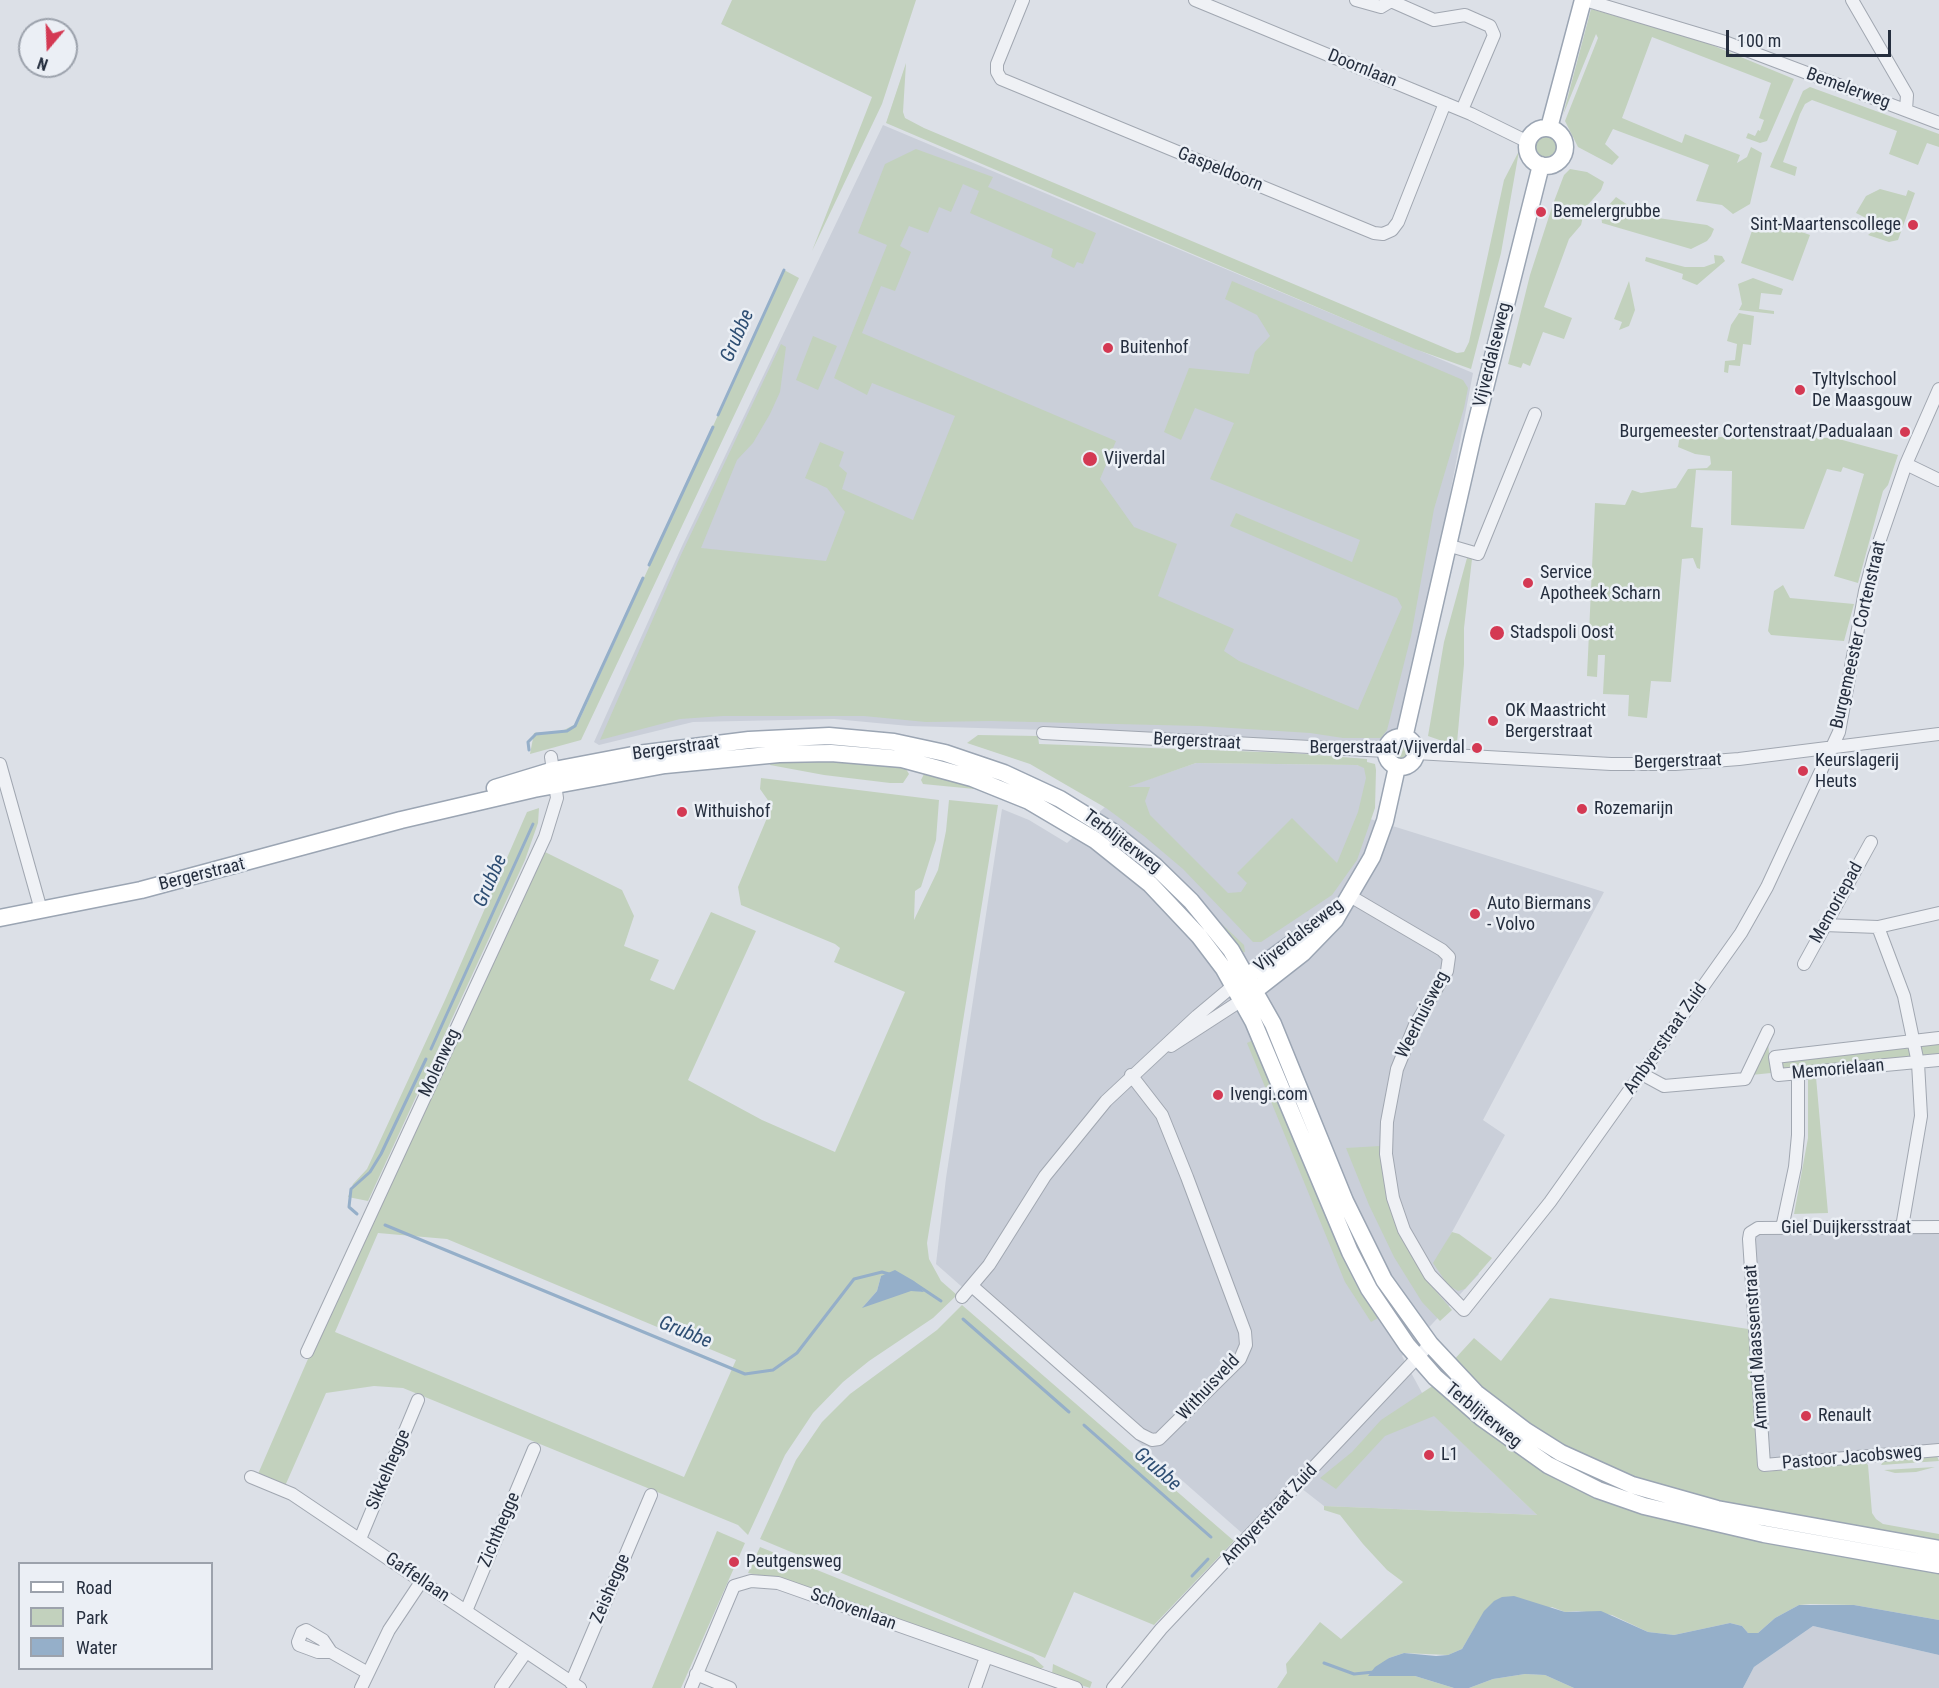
<!DOCTYPE html>
<html>
<head>
<meta charset="utf-8">
<style>
	body { margin:0 }
	#map { position:relative; width:1939px; height:1688px; overflow:hidden; background:#dce0e7; font-family:"Roboto Condensed",sans-serif }
	canvas { display:block }
	.legend { position:absolute; left:18px; top:1562px; width:195px; height:108px; box-sizing:border-box; background:#ebeff5; border:2px solid #9ca2ac; margin:0; padding:8px 10px; list-style:none; font-size:18px; color:#252e3e }
	.legend li { display:flex; align-items:center; gap:12px; height:30px }
	.legend b { width:30px; border:2px solid #9ca2ac }
	.north { position:absolute; left:18px; top:18px; width:60px; height:60px; box-sizing:border-box; background:#ebeff5; border:2px solid #9ca2ac; border-radius:50%; rotate:199deg; font-size:16px; font-weight:700; line-height:24px; text-align:center; color:#252e3e }
	.north::after { content:''; display:block; margin:auto; width:21px; height:27px; background:#d43953; clip-path:polygon(50% 0,100% 100%,50% 72%,0 100%) }
	.scale { position:absolute; left:1726px; top:30px; width:165px; height:27px; box-sizing:border-box; border:3px solid #252e3e; border-top:0; padding-left:8px; font-size:18px; line-height:21px; white-space:nowrap; color:#252e3e; -webkit-text-stroke:4px #ebeff5; paint-order:stroke }
</style>
</head>
<body>
<div id="map">
<canvas width="1939" height="1688"></canvas>
<ul class="legend">
<li><b style="height:8px;background:#fff"></b>Road</li>
<li><b style="height:16px;background:#c2d1bd"></b>Park</li>
<li><b style="height:16px;background:#95afc9"></b>Water</li>
</ul>
<div class="north">N</div>
<div class="scale">100 m</div>
</div>
<script>
const ctx = document.querySelector('canvas').getContext('2d');
ctx.lineJoin = 'round';
function fillPath(path, color) {
  ctx.fillStyle = color;
  ctx.fill(path, 'evenodd');
}
function shape(rows) {
  const path = new Path2D();
  for (const r of rows) {
    if (r.length === 3) {
      path.moveTo(r[0] + r[2], r[1]);
      path.arc(r[0], r[1], r[2], 0, 2 * Math.PI);
      continue;
    }
    path.moveTo(r[0], r[1]);
    for (let i = 2; i < r.length; i += 2) path.lineTo(r[i], r[i + 1]);
  }
  return path;
}
function stroke(path, color, width, dash) {
  ctx.strokeStyle = color;
  ctx.lineWidth = width;
  ctx.lineCap = dash ? 'butt' : 'round';
  ctx.setLineDash(dash || []);
  ctx.stroke(path);
}
function drawText(font, color, halo, rows, align = 'center') {
  ctx.font = font + ' "Roboto Condensed",sans-serif';
  ctx.lineWidth = 5;
  ctx.setLineDash([]);
  ctx.textBaseline = 'middle';
  ctx.strokeStyle = halo;
  ctx.fillStyle = color;
  for (const [text, x, y, turn = 0] of rows) {
    ctx.save();
    ctx.translate(x, y);
    ctx.rotate((+turn || 0) * Math.PI / 180);
    ctx.textAlign = isNaN(turn) ? turn : align;
    if (halo) ctx.strokeText(text, 0, 0);
    ctx.fillText(text, 0, 0);
    ctx.restore();
  }
}
fillPath(shape([
	[883,125,1473,373,1401,752,1145,743,1083,731,909,726,834,719,693,722,599,745,594,742,683,544],
	[1196,763,1357,765,1374,770,1367,818,1604,892,1483,1120,1505,1135,1446,1243,1479,1274,1402,1356,1434,1415,1537,1515,1324,1506,1292,1481,1243,1534,936,1264,946,1178,1002,809,1029,820,1067,843,1126,787],
	[1939,1232,1939,1446,1767,1461,1753,1240,1755,1234],
	[1813,1626,1939,1655,1939,1688,1743,1688,1754,1667]
]), '#cacfd9');
fillPath(shape([
	[732,0,916,0,882,104,812,251,872,97,721,24],
	[1591,9,1702,41,1794,79,1767,141,1760,143,1746,138,1748,133,1755,136,1758,130,1760,131,1764,120,1759,118,1771,83,1652,37,1622,118,1682,143,1685,134,1740,155,1737,163,1747,157,1751,147,1762,153,1750,204,1733,214,1722,205,1696,201,1709,165,1613,129,1605,144,1619,157,1612,165,1578,147,1565,121,1598,38,1596,34,1563,115],
	[906,63,903,112,905,118,924,128,1457,353,1464,352,1469,342,1504,180,1519,151,1501,253,1471,369,1415,349,886,123],
	[1810,87,1939,134,1939,147,1927,143,1918,165,1889,154,1897,131,1812,100,1805,104,1800,114,1783,162,1797,167,1795,176,1770,167,1803,91],
	[1546,147,13],
	[916,149,993,177,988,187,1096,233,1083,264,1077,262,1074,268,1051,257,1053,249,970,213,979,191,963,184,951,212,939,207,928,233,909,226,900,246,911,252,895,291,881,286,862,333,1116,441,1100,479,1134,527,1177,544,1158,596,1234,629,1224,651,1239,661,1358,710,1402,607,1397,598,1230,526,1236,513,1352,562,1360,540,1210,479,1234,423,1195,408,1181,440,1164,432,1189,368,1249,374,1255,352,1270,336,1257,315,1225,299,1232,281,1463,380,1468,388,1464,408,1434,509,1411,636,1387,730,1381,738,1343,738,1310,733,1200,726,991,721,926,722,864,716,723,716,680,719,600,740,680,557,781,344,786,347,780,392,770,414,753,443,737,460,701,548,826,561,845,512,827,488,805,478,820,442,844,452,839,466,847,473,842,489,913,520,955,416,872,383,867,395,834,378,887,245,858,233,885,164],
	[1570,169,1587,172,1604,182,1601,190,1585,208,1581,225,1569,239,1544,307,1572,318,1564,339,1543,332,1530,366,1523,363,1521,368,1508,364,1530,275,1553,204,1564,175],
	[1880,189,1906,196,1908,190,1915,193,1898,240,1889,242,1868,235,1874,230,1874,222,1856,213,1866,196],
	[1616,197,1644,216,1707,225,1714,229,1711,236,1707,241,1691,249,1602,223,1601,214],
	[1757,216,1810,235,1793,281,1741,263],
	[1714,255,1722,256,1725,261,1697,285,1682,279,1683,274,1645,261,1646,257,1685,267,1704,267,1715,263],
	[784,270,799,278,581,740,530,754,534,733,562,731,578,723],
	[1753,278,1783,289,1781,295,1761,293,1759,309,1774,311,1774,314,1739,310,1742,304,1738,284],
	[1629,281,1635,310,1629,326,1619,330,1622,322,1614,319],
	[1739,313,1754,316,1751,345,1743,344,1740,366,1729,365,1728,373,1724,372,1725,361,1735,360,1737,344,1727,341,1731,325],
	[813,336,837,346,818,390,796,380],
	[1681,428,1714,437,1835,438,1898,455,1888,485,1883,491,1858,583,1834,576,1864,474,1843,467,1841,472,1827,469,1804,529,1731,525,1732,471,1696,470,1691,527,1703,528,1700,569,1697,568,1693,558,1682,559,1671,682,1651,681,1647,718,1628,716,1629,695,1603,694,1605,655,1598,655,1597,677,1587,676,1595,503,1625,505,1632,490,1641,493,1676,488,1688,469,1707,468,1711,464,1710,456,1695,454,1678,447],
	[1467,558,1472,559,1464,628,1464,664,1457,743,1448,743,1428,736,1444,642],
	[1783,585,1790,598,1854,604,1844,641,1771,635,1768,631,1774,591],
	[978,735,1038,736,1039,744,1292,753,1367,759,1367,762,1375,764,1376,770,1375,808,1357,860,1332,895,1261,942,1253,942,1183,869,1144,836,1106,808,1030,764,967,743],
	[1196,763,1357,765,1364,768,1366,778,1358,812,1337,863,1292,818,1237,873,1247,883,1241,892,1228,893,1150,815,1145,801,1150,787,1128,787],
	[1401,753,9],
	[832,759,897,767,906,769,909,774,903,783,890,783,824,775,770,765,771,762],
	[924,774,974,786,985,790,923,784,921,780],
	[761,778,939,800,936,840,921,887,915,891,914,920,938,870,946,831,949,800,998,805,927,1243,929,1259,941,1281,957,1295,933,1318,869,1361,843,1382,813,1413,785,1455,748,1535,738,1525,403,1388,374,1386,326,1393,285,1486,258,1474,321,1329,545,852,622,890,634,916,624,946,659,960,650,980,674,990,711,912,756,931,688,1080,762,1120,835,1152,905,992,834,962,840,948,835,944,741,905,738,887,772,806,760,789],
	[378,1233,447,1239,736,1360,684,1477,335,1332],
	[881,1276,923,1292,911,1290,863,1307,877,1291],
	[539,808,538,823,525,860,368,1201,348,1197,353,1184,367,1169,445,1000,527,812],
	[1204,907,1244,945,1245,952,1240,953],
	[1255,1039,1353,1278,1378,1318,1371,1322,1345,1282,1247,1043],
	[1939,1041,1939,1056,1923,1058,1921,1044],
	[1768,1043,1771,1073,1751,1075],
	[1910,1045,1912,1060,1782,1069,1781,1060],
	[1816,1077,1828,1213,1794,1214,1808,1138,1808,1078],
	[1380,1146,1386,1197,1400,1234,1427,1281,1452,1310,1440,1321,1422,1302,1394,1257,1369,1205,1346,1148],
	[1452,1232,1459,1234,1492,1258,1465,1289,1458,1291,1448,1285,1433,1263],
	[1550,1298,1748,1329,1763,1472,1865,1462,1868,1465,1872,1513,1876,1519,1883,1524,1939,1534,1939,1545,1767,1515,1640,1484,1530,1429,1451,1363,1474,1338,1501,1361],
	[962,1305,1234,1541,1154,1625,1074,1592,1045,1658,760,1539,796,1460,822,1422,850,1394,937,1330],
	[1434,1385,1579,1483,1939,1569,1939,1620,1854,1605,1810,1604,1799,1605,1775,1618,1758,1633,1748,1633,1742,1626,1730,1623,1674,1635,1648,1632,1612,1615,1578,1611,1565,1612,1552,1607,1475,1627,1462,1649,1448,1655,1404,1653,1389,1658,1369,1676,1415,1676,1454,1688,1277,1688,1287,1673,1286,1664,1320,1622,1341,1639,1403,1582,1387,1570,1363,1544,1340,1515,1324,1510,1324,1506,1537,1515,1434,1416,1385,1436,1336,1489,1320,1478,1352,1452,1381,1420],
	[1937,1456,1939,1461,1881,1465,1885,1459],
	[1935,1467,1916,1472,1895,1473,1884,1470],
	[717,1531,745,1543,681,1688,652,1688],
	[760,1547,1033,1657,1044,1667,1039,1670,783,1580,748,1573],
	[1053,1664,1092,1682,1090,1688,1052,1675],
	[1525,1674,1545,1675,1574,1688,1469,1688,1493,1679]
]), '#c2d1bd');
fillPath(shape([
	[895,1270,914,1281,924,1292,911,1291,862,1308,877,1291,881,1276],
	[1514,1596,1565,1612,1601,1611,1648,1632,1674,1635,1730,1623,1742,1626,1748,1633,1758,1633,1775,1618,1799,1605,1854,1605,1939,1620,1939,1655,1813,1626,1754,1667,1743,1688,1574,1688,1545,1675,1525,1674,1493,1679,1469,1688,1454,1688,1415,1676,1368,1676,1375,1667,1389,1658,1404,1653,1436,1656,1448,1655,1462,1649,1484,1611,1494,1601,1502,1597]
]), '#95afc9');
stroke(shape([
	[718,415,784,270],
	[649,565,713,427],
	[529,750,528,742,536,734,567,731,575,726,643,578],
	[431,1049,533,824],
	[357,1214,349,1207,351,1189,370,1172,381,1154,426,1059],
	[385,1225,745,1374,773,1370,797,1353,854,1279,882,1272,889,1274],
	[914,1283,941,1301],
	[963,1319,1069,1412],
	[1084,1425,1211,1537],
	[1192,1576,1208,1559],
	[1324,1663,1354,1674,1374,1672]
]), '#95afc9', 3);
const minor = shape([
	[1023,0,997,64,997,72,1001,79,1374,233,1383,234,1392,230,1398,222,1445,103],
	[1195,0,1471,114,1528,142],
	[1356,0,1381,7,1391,1,1434,20,1465,15,1490,26,1494,35,1462,110],
	[1585,0,1725,42,1939,123],
	[1852,0,1907,95,1906,110],
	[1906,464,1939,480],
	[1447,545,1478,554,1535,414],
	[1043,733,1386,751],
	[1416,753,1611,764,1675,764,1739,759,1939,734],
	[0,764,41,910],
	[1350,896,1442,950,1449,957,1447,971,1415,1025,1397,1069,1387,1122,1386,1154,1393,1198,1404,1230,1430,1275,1464,1310,1550,1202,1741,933,1767,887,1839,732,1865,591,1874,557,1906,464,1939,389],
	[1824,925,1878,927,1939,913],
	[1878,927,1904,996,1918,1063,1921,1116,1902,1227],
	[1804,964,1871,842],
	[1939,1038,1775,1057,1778,1075,1939,1060],
	[1171,1046,1242,1000],
	[1642,1074,1664,1086,1745,1079,1768,1031],
	[1939,1227,1758,1228,1750,1233,1749,1239,1764,1465,1939,1450],
	[1782,1228,1795,1167,1798,1135,1798,1074],
	[972,1286,1140,1434,1152,1440,1159,1439,1240,1359,1246,1345,1245,1332,1187,1177,1162,1115,1131,1075],
	[962,1297,989,1265,1045,1176,1106,1101,1197,1016,1234,985],
	[307,1352,545,837,557,798,551,757],
	[251,1477,292,1494,580,1688],
	[360,1539,418,1400],
	[466,1611,534,1449],
	[331,1652,318,1652,299,1645,298,1642,302,1632,306,1630,323,1640,331,1652,368,1673],
	[696,1674,730,1688],
	[571,1683,651,1495],
	[361,1688,389,1630,421,1582],
	[501,1688,526,1652],
	[691,1688,734,1586,751,1581,778,1583,1076,1688],
	[975,1688,986,1657],
	[1113,1688,1161,1629,1430,1344]
]);
const major = shape([
	[1549,128,1583,0],
	[1546,147,19],
	[1401,752,15],
	[1404,738,1473,436,1541,165],
	[495,788,554,770,638,754,749,740,829,736,894,742,945,753,1004,773,1060,799,1110,830,1155,866,1191,901,1231,950,1273,1024,1345,1201,1384,1280,1430,1344,1476,1393,1526,1431,1561,1453,1632,1485,1717,1509,1939,1549],
	[0,918,141,890,401,820,534,789,665,765,779,754,831,753,902,759,972,778,1029,801,1095,840,1150,884,1199,936,1224,969,1253,1021,1350,1252,1369,1289,1407,1345,1435,1377,1482,1418,1548,1465,1598,1490,1644,1506,1764,1534,1939,1565],
	[1239,982,1328,917],
	[1248,996,1303,953,1335,920,1372,857,1385,821,1397,767]
]);
stroke(minor, '#a1a7b1', 14);
stroke(major, '#9ba5b3', 19);
stroke(minor, '#eff1f5', 12);
stroke(major, '#fff', 16);
for (const [x, y, r, color] of [
	[1541,212,6,"#d43953"],
	[1913,225,6,"#d43953"],
	[1108,348,6,"#d43953"],
	[1800,390,6,"#d43953"],
	[1905,432,6,"#d43953"],
	[1090,459,8,"#d43953"],
	[1528,583,6,"#d43953"],
	[1497,633,8,"#d43953"],
	[1493,721,6,"#d43953"],
	[1477,748,6,"#d43953"],
	[1803,771,6,"#d43953"],
	[1582,809,6,"#d43953"],
	[682,812,6,"#d43953"],
	[1475,914,6,"#d43953"],
	[1218,1095,6,"#d43953"],
	[1806,1416,6,"#d43953"],
	[1429,1455,6,"#d43953"],
	[734,1562,6,"#d43953"]
]) {
  const dot = new Path2D();
  dot.arc(x, y, r, 0, 2 * Math.PI);
  ctx.fillStyle = color;
  ctx.fill(dot);
  stroke(dot, '#ebeff5', 2);
}
drawText('18px', '#252e3e', '#ebeff5', [
	["Doornlaan",1362,69,22],
	["Bemelerweg",1848,89,20],
	["Gaspeldoorn",1220,170,22],
	["Vijverdalseweg",1493,355,-76],
	["Burgemeester Cortenstraat",1859,635,-77],
	["Bergerstraat",1197,742,3],
	["Bergerstraat",676,749,-8],
	["Bergerstraat",1678,762,-2],
	["Terblijterweg",1122,842,37],
	["Bergerstraat",202,875,-14],
	["Memoriepad",1837,903,-61],
	["Vijverdalseweg",1299,936,-38],
	["Weerhuisweg",1423,1015,-63],
	["Ambyerstraat Zuid",1666,1039,-55],
	["Molenweg",440,1063,-65],
	["Memorielaan",1838,1070,-5],
	["Giel Duijkersstraat",1846,1228],
	["Armand Maassenstraat",1757,1347,-94],
	["Withuisveld",1209,1388,-47],
	["Terblijterweg",1483,1416,39],
	["Pastoor Jacobsweg",1852,1458,-5],
	["Sikkelhegge",389,1470,-67],
	["Ambyerstraat Zuid",1270,1515,-47],
	["Zichthegge",500,1530,-67],
	["Gaffellaan",417,1578,34],
	["Zeishegge",611,1589,-67],
	["Schovenlaan",853,1610,20]
]);
drawText('18px', '#252e3e', '#ebeff5', [
	["Bemelergrubbe",1553,212],
	["Sint-Maartenscollege",1901,225,"right"],
	["Buitenhof",1120,348],
	["Tyltylschool",1812,380],
	["De Maasgouw",1812,401],
	["Burgemeester Cortenstraat/Padualaan",1893,432,"right"],
	["Vijverdal",1104,459],
	["Service",1540,573],
	["Apotheek Scharn",1540,594],
	["Stadspoli Oost",1510,633],
	["OK Maastricht",1505,711],
	["Bergerstraat",1505,732],
	["Bergerstraat/Vijverdal",1465,748,"right"],
	["Keurslagerij",1815,761],
	["Heuts",1815,782],
	["Rozemarijn",1594,809],
	["Withuishof",694,812],
	["Auto Biermans",1487,904],
	["- Volvo",1487,925],
	["Ivengi.com",1230,1095],
	["Renault",1818,1416],
	["L1",1441,1455],
	["Peutgensweg",746,1562]
], 'left');
drawText('italic 20px', '#2e4e73', '#ebeff5', [
	["Grubbe",738,336,-66],
	["Grubbe",491,881,-66],
	["Grubbe",685,1333,22],
	["Grubbe",1157,1470,41]
]);
</script>
</body>
</html>
